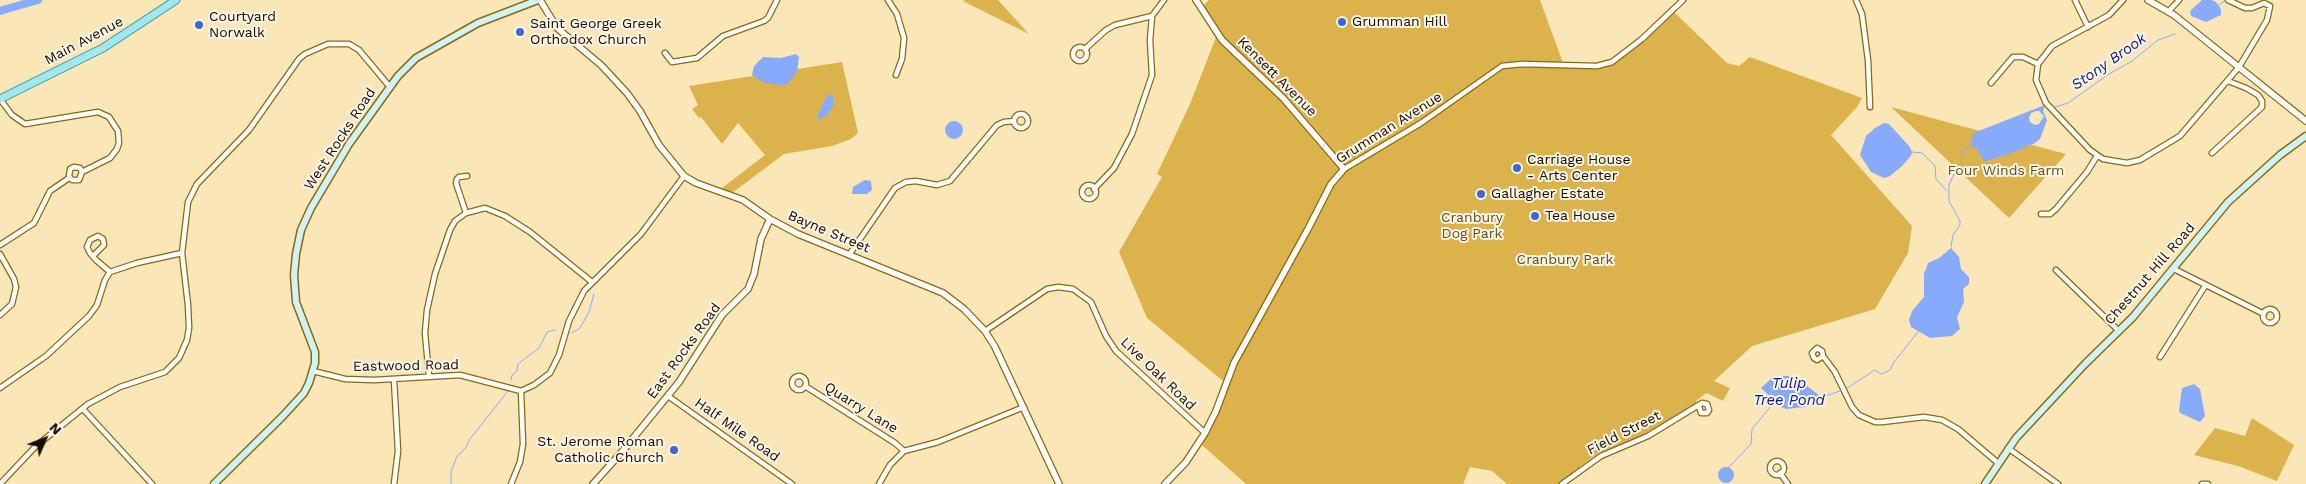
<!DOCTYPE html>
<html>
<head>
<meta charset="utf-8">
<style>
	body { margin:0 }
	#map { position:relative; width:2306px; height:484px; overflow:hidden; background:#fbe6b8; font-family:"Work Sans",sans-serif }
	canvas { display:block }
	.north { position:absolute; left:20px; top:414px; width:50px; height:50px; -webkit-text-stroke:4px #fbf5e6; paint-order:stroke; rotate:46deg; font-size:14px; font-weight:700; line-height:20px; text-align:center; color:#170d00 }
	.north::after { content:''; display:block; margin:auto; width:18px; height:22px; background:#170d00; clip-path:polygon(50% 0,100% 100%,50% 72%,0 100%) }
</style>
</head>
<body>
<div id="map">
<canvas width="2306" height="484"></canvas>
<div class="north">N</div>
</div>
<script>
const ctx = document.querySelector('canvas').getContext('2d');
ctx.lineJoin = 'round';
function fillPath(path, color) {
  ctx.fillStyle = color;
  ctx.fill(path, 'evenodd');
}
function shape(rows) {
  const path = new Path2D();
  for (const r of rows) {
    if (r.length === 3) {
      path.moveTo(r[0] + r[2], r[1]);
      path.arc(r[0], r[1], r[2], 0, 2 * Math.PI);
      continue;
    }
    path.moveTo(r[0], r[1]);
    for (let i = 2; i < r.length; i += 2) path.lineTo(r[i], r[i + 1]);
  }
  return path;
}
function stroke(path, color, width, dash) {
  ctx.strokeStyle = color;
  ctx.lineWidth = width;
  ctx.lineCap = dash ? 'butt' : 'round';
  ctx.setLineDash(dash || []);
  ctx.stroke(path);
}
function drawText(font, color, halo, rows, align = 'center') {
  ctx.font = font + ' "Work Sans",sans-serif';
  ctx.lineWidth = 4;
  ctx.setLineDash([]);
  ctx.textBaseline = 'middle';
  ctx.strokeStyle = halo;
  ctx.fillStyle = color;
  for (const [text, x, y, turn = 0] of rows) {
    ctx.save();
    ctx.translate(x, y);
    ctx.rotate((+turn || 0) * Math.PI / 180);
    ctx.textAlign = isNaN(turn) ? turn : align;
    if (halo) ctx.strokeText(text, 0, 0);
    ctx.fillText(text, 0, 0);
    ctx.restore();
  }
}
fillPath(shape([
	[965,0,998,0,1029,34,963,1],
	[1209,0,1540,0,1563,63,1516,62,1499,64,1452,101,1457,101,1490,75,1504,68,1526,66,1594,68,1611,65,1636,46,1674,12,1727,63,1739,66,1750,57,1862,98,1857,107,1831,135,1912,226,1908,253,1875,309,1752,346,1714,381,1730,388,1723,401,1707,393,1705,394,1696,401,1696,404,1671,420,1640,436,1597,454,1582,465,1563,484,1507,484,1492,471,1470,467,1463,484,1246,484,1202,445,1221,402,1231,365,1223,381,1147,318,1119,252,1162,177,1157,174,1190,104,1216,37,1286,98,1222,36,1203,6],
	[842,62,858,133,851,139,832,146,784,154,732,193,722,188,765,155,738,123,722,144,701,117,699,118,692,109,698,105,689,86],
	[1891,107,2047,149,2066,154,2009,218],
	[2252,418,2294,445,2277,481,2238,466,2194,455,2215,428,2245,436]
]), '#dcb24c');
fillPath(shape([
	[2202,0,2212,0,2216,2,2221,9,2221,15,2206,22,2191,16,2190,11],
	[796,54,799,57,797,72,788,84,781,85,765,83,752,75,754,66,763,57,781,58],
	[828,94,833,96,834,105,827,115,818,120,818,114],
	[2045,105,2043,111,2047,120,2040,139,2035,143,2012,153,1984,162,1976,148,1971,146,1973,134,1976,132],
	[2036,111,2039,111,2044,116,2039,124,2035,125,2030,122,2029,118,2031,113],
	[954,130,9],
	[1884,123,1889,124,1910,147,1912,152,1911,156,1901,167,1890,176,1884,178,1871,172,1860,155,1866,136,1875,128],
	[865,180,871,181,872,190,867,194,852,194,853,187],
	[1951,248,1959,257,1961,269,1969,277,1969,284,1963,289,1964,302,1957,317,1960,329,1952,336,1930,338,1911,327,1909,320,1912,311,1924,297,1924,274,1928,263,1939,258],
	[1774,376,1791,376,1799,380,1819,395,1820,402,1814,406,1786,409,1781,407,1761,388],
	[2194,384,2200,389,2205,416,2200,422,2180,413,2179,410,2182,388],
	[1726,475,8]
]), '#88aafc');
stroke(shape([
	[2219,5,2224,1],
	[2055,107,2068,103,2109,74,2132,61,2158,40,2175,34],
	[1912,152,1922,153,1935,166,1936,179,1947,191],
	[1951,247,1953,235,1960,225,1960,221,1949,201,1949,185,1954,174,1961,168,1962,154,1966,148,1972,146],
	[572,333,580,328,589,312,594,294],
	[511,380,512,375,517,371,518,364,539,348,547,332,555,330],
	[1847,388,1875,370,1881,374,1890,370,1894,362,1918,332],
	[1820,398,1840,391],
	[1728,468,1751,444,1752,429,1776,400],
	[451,484,451,472,457,456,465,449,470,439,508,391]
]), '#88aafc', 1);
stroke(shape([
	[0,11,38,0]
]), '#88aafc', 8);
const minor = shape([
	[888,0,897,14,904,38,902,59,896,75],
	[1856,0,1862,14,1868,60,1870,107],
	[2075,0,2088,27],
	[2123,0,2109,15,2052,46,2038,64,2036,80,2046,103,2090,150,2103,159,2127,163,2140,160,2180,136,2239,67,2267,20,2270,6,2264,3,2252,8,2245,8,2228,0],
	[2168,12,2179,0],
	[1080,54,7],
	[1085,49,1106,30,1115,25,1152,16],
	[665,53,672,62,697,58,723,36,764,21,768,18,777,0],
	[1991,83,2013,57,2023,57,2038,64],
	[0,99,12,115,25,124,98,112,109,117,118,131,119,143,117,149,110,158,82,172,79,180,72,180,69,176,70,169,74,167,80,168,82,172],
	[1021,121,7],
	[2212,153,2262,107,2262,101,2258,95,2246,88,2228,81],
	[1344,169,1421,123,1502,66,1522,64,1597,66,1612,62,1642,39,1683,0],
	[1089,192,7],
	[1094,189,1114,168,1132,134,1152,75,1150,40,1152,16,1164,0],
	[466,213,485,208,505,216,530,232,592,282],
	[2041,214,2050,214,2056,209,2087,172,2097,156],
	[0,245,34,223,50,191,69,178],
	[0,254,14,279,16,287,12,304,0,315],
	[849,255,895,188,906,182,916,181,937,185,950,181,997,125,1004,122,1014,121],
	[93,256,104,245,103,239,98,236,90,240,87,247,90,253,96,260,110,272],
	[2174,269,2264,314],
	[2056,270,2119,331],
	[2270,316,7],
	[985,331,1047,289,1058,287,1073,289,1091,302,1106,336,1116,351,1205,433],
	[1823,356,1817,360,1814,358,1812,353,1817,348,1822,351,1823,356,1835,372,1852,407,1859,415,1875,422,1882,422,1924,417,1942,420,1958,429,1998,463],
	[2160,357,2205,286],
	[313,371,345,379,374,380,460,375,521,391],
	[429,376,425,333,427,310,435,274,450,230,455,221,466,213,456,183,457,179,459,177,467,176],
	[799,383,7],
	[394,380,398,451,394,484],
	[805,386,895,443,904,451],
	[0,388,46,356,89,316,97,305,105,280,110,272,137,263,182,253],
	[521,391,534,385,550,373,559,355,569,321,584,291,641,234,684,176],
	[668,396,792,484],
	[83,409,152,484],
	[2008,448,2058,484],
	[1777,468,7],
	[1780,473,1788,484],
	[0,484,35,447,88,404,120,387,165,372,179,358,187,340,189,328,188,305,182,253,188,202,197,184,249,130,299,59,305,54,328,44,349,44,359,50,390,87],
	[511,484,520,462,523,444,521,391],
	[879,484,890,465,904,451,938,442,1024,407],
	[1562,484,1601,456,1648,436,1702,403,1707,404,1709,410,1707,413,1701,413,1699,406],
	[2202,484,2208,484]
]);
const tertiary = shape([
	[540,0,557,28,601,65,627,93,640,111,659,145,684,176,696,183,743,200,770,219,798,234,943,293,964,309,985,331,995,347,1059,484],
	[2148,0,2174,15,2306,121],
	[593,484,621,453,679,382,722,315,748,289,754,274,761,239,770,219],
	[1165,484,1186,462,1205,433,1216,411,1234,363,1308,229,1331,184,1344,169,1283,98,1222,40,1196,0]
]);
const secondary = shape([
	[214,484,282,417,304,393,309,383,315,363,315,352,296,302,294,275,296,254,301,230,311,208,349,144,398,76,416,58,478,23,538,0],
	[1985,484,2016,438,2085,364,2133,317,2228,202,2280,155,2306,136]
]);
const primary = shape([
	[0,99,103,48,176,0]
]);
stroke(minor, '#8a6a10', 7);
stroke(tertiary, '#8a6a10', 8);
stroke(secondary, '#8a6a10', 9);
stroke(primary, '#469196', 9);
stroke(minor, '#fff', 4.5);
stroke(tertiary, '#fff', 5.5);
stroke(secondary, '#cff3f8', 6);
stroke(primary, '#a0e8f1', 7);
for (const [x, y, r, color] of [
	[1342,22,5,"#3f65d7"],
	[199,25,5,"#3f65d7"],
	[520,32,5,"#3f65d7"],
	[1517,168,5,"#3f65d7"],
	[1481,194,5,"#3f65d7"],
	[1535,216,5,"#3f65d7"],
	[674,450,5,"#3f65d7"]
]) {
  const dot = new Path2D();
  dot.arc(x, y, r, 0, 2 * Math.PI);
  ctx.fillStyle = color;
  ctx.fill(dot);
  stroke(dot, '#fbf5e6', 2);
}
drawText('14px', '#170d00', '#fbf5e6', [
	["Courtyard",209,17],
	["Norwalk",209,33],
	["Grumman Hill",1352,22],
	["Saint George Greek",530,24],
	["Orthodox Church",530,40],
	["Carriage House",1527,160],
	["- Arts Center",1527,176],
	["Gallagher Estate",1491,194],
	["Tea House",1545,216],
	["St. Jerome Roman",664,442,"right"],
	["Catholic Church",664,458,"right"]
], 'left');
drawText('14px', '#170d00', '#fbf5e6', [
	["Main Avenue",84,41,-28],
	["Kensett Avenue",1277,77,45],
	["Grumman Avenue",1389,128,-32],
	["West Rocks Road",340,139,-57],
	["Bayne Street",829,232,23],
	["Chestnut Hill Road",2150,274,-49],
	["East Rocks Road",684,351,-54],
	["Eastwood Road",406,366,-1],
	["Live Oak Road",1158,374,44],
	["Quarry Lane",861,408,32],
	["Half Mile Road",737,430,35],
	["Field Street",1624,433,-27]
]);
drawText('14px', '#65501c', '#fbf5e6', [
	["Four Winds Farm",2006,171],
	["Cranbury",1472,218],
	["Dog Park",1472,234],
	["Cranbury Park",1565,260]
]);
drawText('italic 15px', '#0b188e', '#fbf5e6', [
	["Stony Brook",2109,62,-35],
	["Tulip",1789,384],
	["Tree Pond",1789,401]
]);
</script>
</body>
</html>
